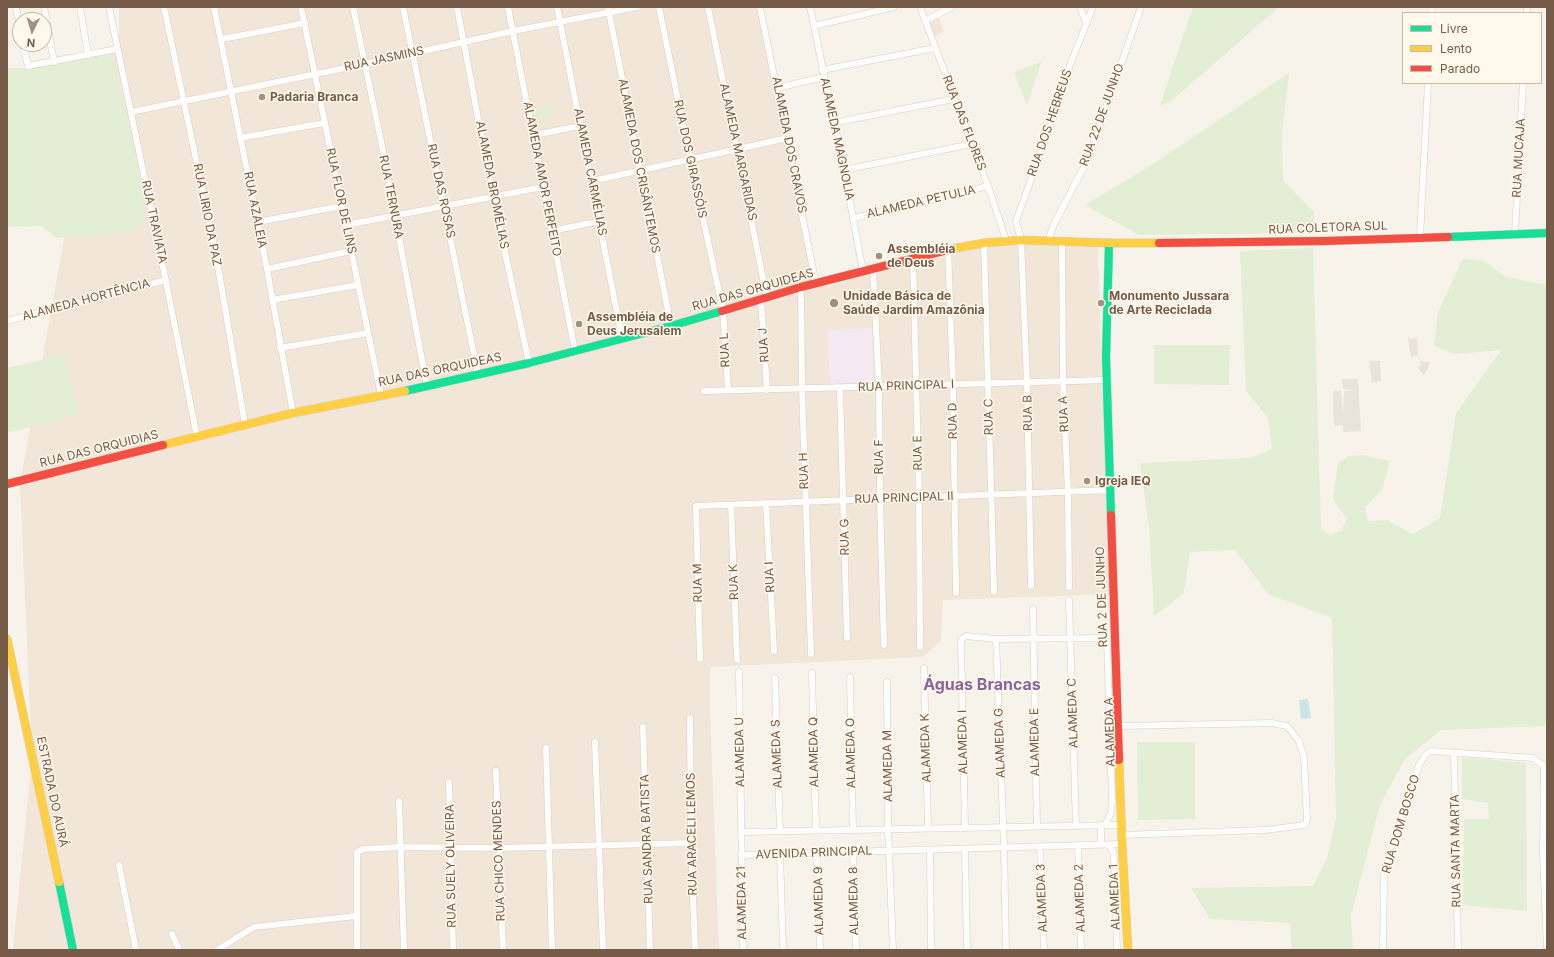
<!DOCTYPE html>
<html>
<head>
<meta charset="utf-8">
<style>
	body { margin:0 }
	#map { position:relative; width:1554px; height:957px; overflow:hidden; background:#f7f3ea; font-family:Inter,sans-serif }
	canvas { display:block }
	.frame { position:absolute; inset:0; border:8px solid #765b49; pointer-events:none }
	.legend { position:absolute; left:1402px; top:12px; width:140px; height:72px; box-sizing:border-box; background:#fff8eb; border:1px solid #c8b9aa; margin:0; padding:5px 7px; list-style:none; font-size:12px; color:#765b49 }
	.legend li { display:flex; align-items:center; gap:8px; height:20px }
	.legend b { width:20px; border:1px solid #c8b9aa }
	.north { position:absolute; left:12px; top:12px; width:40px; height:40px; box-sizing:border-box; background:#fff8eb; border:1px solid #c8b9aa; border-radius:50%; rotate:185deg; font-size:11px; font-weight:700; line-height:16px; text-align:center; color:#765b49 }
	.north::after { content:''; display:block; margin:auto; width:14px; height:18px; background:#a39081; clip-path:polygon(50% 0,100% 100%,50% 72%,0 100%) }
</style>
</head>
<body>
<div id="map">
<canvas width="1554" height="957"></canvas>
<div class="frame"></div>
<ul class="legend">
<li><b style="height:5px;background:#16e098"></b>Livre</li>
<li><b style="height:5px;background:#ffcf43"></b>Lento</li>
<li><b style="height:5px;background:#f24e42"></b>Parado</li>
</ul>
<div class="north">N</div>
</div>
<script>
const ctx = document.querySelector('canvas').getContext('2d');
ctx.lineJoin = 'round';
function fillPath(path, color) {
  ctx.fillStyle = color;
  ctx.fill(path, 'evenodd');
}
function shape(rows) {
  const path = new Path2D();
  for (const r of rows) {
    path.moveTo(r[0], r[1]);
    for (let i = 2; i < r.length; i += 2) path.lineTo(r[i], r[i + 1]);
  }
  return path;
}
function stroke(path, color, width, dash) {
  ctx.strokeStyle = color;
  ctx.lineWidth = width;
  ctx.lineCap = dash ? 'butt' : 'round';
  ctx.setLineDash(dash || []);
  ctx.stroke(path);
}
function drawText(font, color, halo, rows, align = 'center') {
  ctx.font = font + ' Inter,sans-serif';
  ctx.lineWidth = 3;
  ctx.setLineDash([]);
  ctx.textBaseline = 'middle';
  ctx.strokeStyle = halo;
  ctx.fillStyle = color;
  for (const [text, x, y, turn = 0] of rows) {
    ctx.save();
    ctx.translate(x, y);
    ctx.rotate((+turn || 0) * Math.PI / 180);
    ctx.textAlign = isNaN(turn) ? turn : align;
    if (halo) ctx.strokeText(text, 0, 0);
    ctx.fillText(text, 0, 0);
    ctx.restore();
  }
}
fillPath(shape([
	[119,7,761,7,816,284,831,285,919,260,976,245,999,242,1098,246,1102,390,1111,490,1115,594,943,600,941,640,923,657,710,667,710,711,719,950,13,950,32,757,20,484,86,116,88,55,119,50],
	[939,18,944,32,934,37,928,22]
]), '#f1e6d7');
fillPath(shape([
	[1417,338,1418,355,1411,357,1408,339],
	[1369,361,1380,361,1381,381,1372,383],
	[1420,361,1430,362,1427,371,1423,375,1418,367,1421,365],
	[1342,379,1358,379,1361,431,1343,432,1343,425,1334,426,1333,391,1341,391,1343,418,1344,391,1354,390,1343,389]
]), '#eae3db');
fillPath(shape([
	[872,328,873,382,830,384,827,330]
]), '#f4e9f2');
fillPath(shape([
	[1193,7,1279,7,1170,102,1160,105],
	[111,54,135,150,143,196,144,221,133,231,94,236,80,235,57,238,41,226,7,227,7,68,24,68],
	[1041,62,1027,106,1014,72],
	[1289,73,1282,133,1283,180,1314,212,1315,233,1139,235,1085,205,1150,166],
	[551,106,553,116,536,119,534,110],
	[1313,248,1321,529,1330,535,1342,530,1347,519,1333,499,1338,463,1349,456,1364,455,1390,461,1382,490,1365,507,1368,521,1387,520,1413,534,1440,518,1456,413,1501,350,1455,354,1434,346,1438,312,1463,259,1484,261,1506,277,1547,285,1547,726,1441,730,1405,759,1380,805,1351,915,1353,950,1292,950,1290,923,1210,919,1191,888,1313,886,1328,856,1336,816,1332,618,1268,594,1235,550,1190,552,1184,593,1154,616,1149,526,1140,463,1250,458,1272,449,1268,418,1246,391,1240,251],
	[1154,345,1230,345,1229,385,1154,384],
	[64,354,79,415,7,433,7,368],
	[1137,742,1195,742,1195,819,1138,820],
	[1462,757,1526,763,1527,911,1463,905,1464,819,1489,819,1488,803,1462,799]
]), '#e2efd4');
fillPath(shape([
	[1308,699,1311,718,1301,719,1299,700]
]), '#cbe4e8');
const street = shape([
	[16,7,20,29],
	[44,7,54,62],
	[80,7,88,55],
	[109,7,163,267,197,437],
	[164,7,216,255,245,425],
	[214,7,267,269,293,413],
	[301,7,381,395],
	[353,7,382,146,427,387],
	[403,7,478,374],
	[457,7,493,197,529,363],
	[508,7,575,351],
	[557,7,622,338],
	[608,7,671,326],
	[659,7,690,159,723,310,728,390],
	[708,7,767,298],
	[760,7,816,284],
	[810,7,844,170,863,271],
	[920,7,988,186,1006,240],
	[1080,7,1086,23],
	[1431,13,1432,7],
	[1527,13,1527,7],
	[925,21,952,7],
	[814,26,894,7],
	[222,39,305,23],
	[23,44,28,66,117,49],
	[822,70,935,48],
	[777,88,824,77],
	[131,112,365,64,513,31,637,7],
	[833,123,954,99],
	[534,135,580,126],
	[240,138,324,123],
	[844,170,972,144],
	[592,181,788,138],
	[854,218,988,186],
	[258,222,342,206],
	[346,225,543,187],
	[552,231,600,221],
	[1515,233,1523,83],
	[1420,237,1428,83],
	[1048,241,1054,224,1088,159,1141,7],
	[1062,242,1063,381,1068,492,1069,587],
	[984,243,994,592],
	[948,249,953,384,956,593],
	[913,258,919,498,920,647],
	[267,269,351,251],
	[873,269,879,387,880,499,884,645],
	[801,287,802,389,811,654],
	[272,300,358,285],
	[761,300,767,390],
	[7,321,166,280],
	[280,348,368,333],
	[840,388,847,638],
	[704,391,1108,380],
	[766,503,774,651],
	[731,505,737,660],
	[1031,586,1027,382,1021,240,1016,221,1059,102,1070,65,1093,7],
	[1069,600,1076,826],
	[1033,609,1037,827],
	[996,639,1004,848,1006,950],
	[700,659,696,506,1111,490],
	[924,668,928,828],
	[739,672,743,950],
	[812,673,816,830],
	[850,677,853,830],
	[775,678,780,831],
	[887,682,888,829,893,950],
	[690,718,691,843,695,950],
	[1119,726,1272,723,1287,726,1299,741,1304,757,1307,820,1305,825,1265,830,1122,835],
	[643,727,650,950],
	[595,742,603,950],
	[546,748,552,950],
	[1454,753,1458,950],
	[496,771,503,950],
	[449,782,453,950],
	[399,801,404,950],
	[1101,825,1101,845],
	[965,828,961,640,966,636,996,639,1107,638,1112,799,1111,813,1105,825],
	[741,832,1122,825],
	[1078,845,1081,950],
	[1108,845,1113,851,1114,857,1117,950],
	[1040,847,1044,950],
	[965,849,967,950],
	[930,850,931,950],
	[853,852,856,950],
	[817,853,820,950],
	[780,854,783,950],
	[741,855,1122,844],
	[119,865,136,950],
	[172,934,179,950],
	[217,950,254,927,356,916],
	[357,950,357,852,364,849,401,847,499,848,691,843],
	[1383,950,1384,872,1419,765,1425,755,1431,751,1533,758,1544,766,1543,852,1547,950]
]);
const fast = shape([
	[1448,237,1547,233],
	[1109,243,1106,357,1111,515],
	[405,391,529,363,671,326,722,311],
	[59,882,73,950]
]);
const slow = shape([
	[951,249,984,243,1021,240,1109,243,1159,243],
	[163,445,293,413,405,391],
	[7,639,59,882],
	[1119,760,1122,844,1128,950]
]);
const jam = shape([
	[1159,243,1325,241,1448,237],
	[722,311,801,287,951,249],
	[7,484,163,445],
	[1111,515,1119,760]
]);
stroke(street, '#d6cfc6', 7);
stroke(fast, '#d6cfc6', 9);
stroke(slow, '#d6cfc6', 9);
stroke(jam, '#d6cfc6', 9);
stroke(street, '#fefdfc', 6);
stroke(fast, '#16e098', 8);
stroke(slow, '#ffcf43', 8);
stroke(jam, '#f24e42', 8);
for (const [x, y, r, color] of [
	[262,97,4,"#a39081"],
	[879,256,4,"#a39081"],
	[834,303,5,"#a39081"],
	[1101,303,4,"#a39081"],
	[579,324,4,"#a39081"],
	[1087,481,4,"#a39081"]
]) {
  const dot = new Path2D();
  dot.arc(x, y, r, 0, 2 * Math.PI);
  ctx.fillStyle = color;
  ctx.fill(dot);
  stroke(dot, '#fff8eb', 1.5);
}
drawText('12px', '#765b49', '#fff8eb', [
	["RUA JASMINS",384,59,-12],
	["RUA 22 DE JUNHO",1102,115,-70],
	["RUA DAS FLORES",964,123,69],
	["RUA DOS HEBREUS",1050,123,-71],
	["ALAMEDA MAGNOLIA",837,139,78],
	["ALAMEDA DOS CRAVOS",789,145,79],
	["ALAMEDA MARGARIDAS",738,152,78],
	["RUA MUCAJA",1519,158,-87],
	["RUA DOS GIRASSÓIS",690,159,78],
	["ALAMEDA DOS CRISÂNTEMOS",639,166,79],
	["ALAMEDA CARMÉLIAS",590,172,79],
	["ALAMEDA AMOR PERFEITO",542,179,79],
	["ALAMEDA BROMÉLIAS",492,185,79],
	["RUA DAS ROSAS",441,191,78],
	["RUA TERNURA",391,197,79],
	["RUA FLOR DE LINS",341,201,78],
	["ALAMEDA PETULIA",921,202,-13],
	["RUA AZALEIA",255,210,79],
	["RUA LIRIO DA PAZ",207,215,79],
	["RUA TRAVIATA",154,222,78],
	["RUA COLETORA SUL",1328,228,-2],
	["RUA DAS ORQUIDEAS",753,290,-16],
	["ALAMEDA HORTÊNCIA",86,300,-15],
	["RUA J",764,345,-94],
	["RUA L",725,350,-93],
	["RUA DAS ORQUIDEAS",440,370,-12],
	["RUA PRINCIPAL I",906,386,-2],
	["RUA B",1028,413,-91],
	["RUA A",1064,414,-93],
	["RUA C",989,417,-91],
	["RUA D",953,421,-91],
	["RUA DAS ORQUIDIAS",99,449,-14],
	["RUA E",918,453,-91],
	["RUA F",879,457,-90],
	["RUA H",804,471,-92],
	["RUA PRINCIPAL II",904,498,-2],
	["RUA G",845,537,-91],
	["RUA I",770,577,-93],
	["RUA K",734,582,-92],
	["RUA M",698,583,-91],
	["RUA 2 DE JUNHO",1102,597,-92],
	["ALAMEDA C",1073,713,-92],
	["ALAMEDA A",1110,732,-92],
	["ALAMEDA I",963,742,-91],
	["ALAMEDA E",1035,742,-91],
	["ALAMEDA G",1000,743,-92],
	["ALAMEDA K",926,748,-92],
	["ALAMEDA U",740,752,-91],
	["ALAMEDA Q",814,752,-91],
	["ALAMEDA O",851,753,-91],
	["ALAMEDA S",777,754,-92],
	["ALAMEDA M",888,766,-91],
	["ESTRADA DO AURÁ",52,792,78],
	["RUA DOM BOSCO",1401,824,-73],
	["RUA ARACELI LEMOS",692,834,-91],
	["RUA SANDRA BATISTA",647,839,-92],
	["RUA SANTA MARTA",1456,851,-91],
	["AVENIDA PRINCIPAL",814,853,-2],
	["RUA CHICO MENDES",499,861,-92],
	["RUA SUELY OLIVEIRA",451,866,-91],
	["ALAMEDA 1",1115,897,-92],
	["ALAMEDA 3",1042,898,-92],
	["ALAMEDA 2",1080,898,-92],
	["ALAMEDA 9",819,901,-91],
	["ALAMEDA 8",854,901,-91],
	["ALAMEDA 21",742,903,-91]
]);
drawText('bold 12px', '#765b49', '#fff8eb', [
	["Padaria Branca",270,97],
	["Assembléia",887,249],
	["de Deus",887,263],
	["Unidade Básica de",843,296],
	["Saúde Jardim Amazônia",843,310],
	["Monumento Jussara",1109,296],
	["de Arte Reciclada",1109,310],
	["Assembléia de",587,317],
	["Deus Jerusalem",587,331],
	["Igreja IEQ",1095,481]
], 'left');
drawText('bold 16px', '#8a649a', '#fff8eb', [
	["Águas Brancas",982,685]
]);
</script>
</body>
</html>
